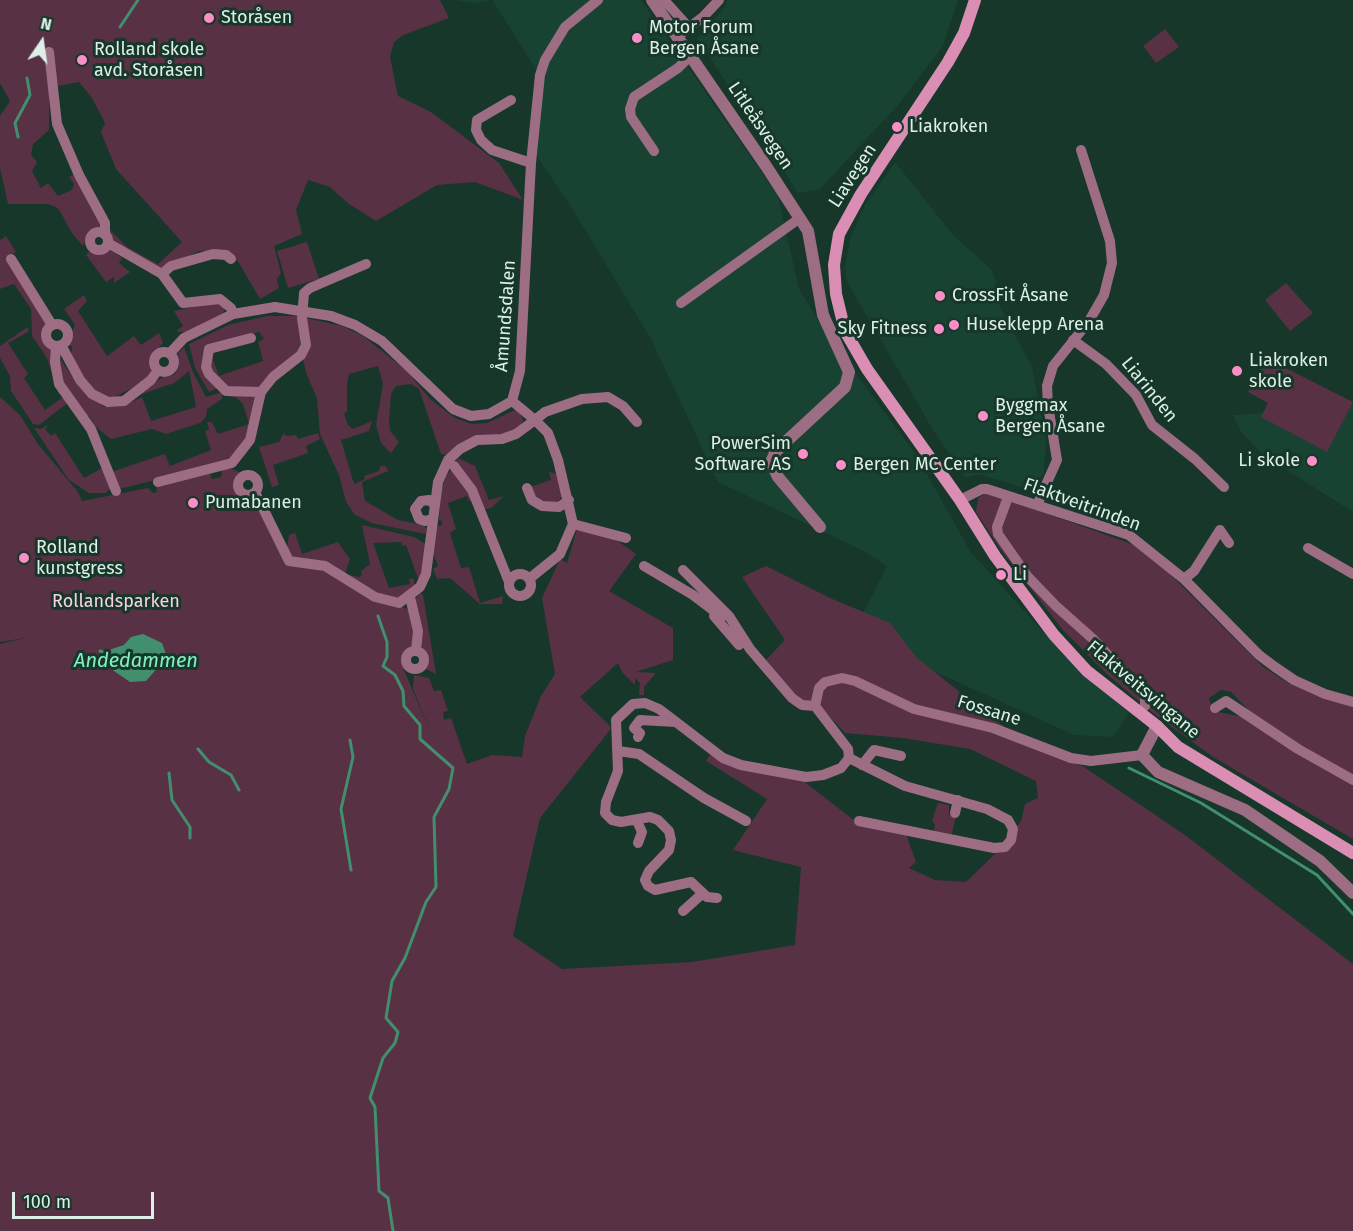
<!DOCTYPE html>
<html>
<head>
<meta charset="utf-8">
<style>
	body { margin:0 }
	#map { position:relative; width:1353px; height:1231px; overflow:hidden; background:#163729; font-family:"Fira Sans",sans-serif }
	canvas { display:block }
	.north { position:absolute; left:12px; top:12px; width:60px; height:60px; -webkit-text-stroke:4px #163729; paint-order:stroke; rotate:13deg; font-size:16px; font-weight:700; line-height:24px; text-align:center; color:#ddefe6 }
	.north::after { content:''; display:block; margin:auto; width:21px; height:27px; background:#ddefe6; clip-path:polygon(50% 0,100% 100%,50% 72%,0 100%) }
	.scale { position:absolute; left:12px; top:1192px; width:142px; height:27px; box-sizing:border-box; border:3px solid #ddefe6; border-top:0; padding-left:8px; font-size:18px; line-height:21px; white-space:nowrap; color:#ddefe6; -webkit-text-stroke:4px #163729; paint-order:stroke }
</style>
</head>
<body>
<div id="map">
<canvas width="1353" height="1231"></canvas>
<div class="north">N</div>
<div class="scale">100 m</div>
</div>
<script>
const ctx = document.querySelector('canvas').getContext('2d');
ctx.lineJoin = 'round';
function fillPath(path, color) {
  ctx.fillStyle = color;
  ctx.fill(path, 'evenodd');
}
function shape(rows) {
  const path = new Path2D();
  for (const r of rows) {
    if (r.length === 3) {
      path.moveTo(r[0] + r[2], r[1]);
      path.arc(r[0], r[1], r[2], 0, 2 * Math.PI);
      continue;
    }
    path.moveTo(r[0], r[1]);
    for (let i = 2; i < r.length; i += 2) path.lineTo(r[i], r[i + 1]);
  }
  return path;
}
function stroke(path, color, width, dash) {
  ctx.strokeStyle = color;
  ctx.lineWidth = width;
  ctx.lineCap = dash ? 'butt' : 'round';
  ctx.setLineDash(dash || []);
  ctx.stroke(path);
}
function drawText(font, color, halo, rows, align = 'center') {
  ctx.font = font + ' "Fira Sans",sans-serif';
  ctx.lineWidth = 6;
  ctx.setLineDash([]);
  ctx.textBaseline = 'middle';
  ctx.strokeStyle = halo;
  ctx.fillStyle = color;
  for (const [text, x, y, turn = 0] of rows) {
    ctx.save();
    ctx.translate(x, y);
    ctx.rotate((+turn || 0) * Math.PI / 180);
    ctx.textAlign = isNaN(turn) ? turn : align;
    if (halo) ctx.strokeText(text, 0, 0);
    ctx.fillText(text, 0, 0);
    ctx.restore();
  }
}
fillPath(shape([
	[456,0,641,0,778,196,799,289,833,343,917,456,970,551,1065,656,1129,713,1113,737,1074,735,905,658,862,615,887,566,864,551,718,482,651,339,573,210,528,143,536,69,492,0,473,3],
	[727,0,958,0,943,46,898,105,820,189,798,193,697,38,726,6],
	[895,162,954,236,991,269,996,281,994,295,1032,367,1046,441,1044,473,1033,484,1020,487,979,474,966,478,933,430,847,282,845,268,850,239,865,205],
	[1353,402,1353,512,1263,455,1241,432,1233,415,1263,413,1329,448]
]), '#184332');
fillPath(shape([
	[0,0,440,0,449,18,403,35,394,42,390,57,398,96,431,112,499,163,523,200,475,182,437,185,376,221,349,204,330,187,308,180,296,210,302,234,274,246,281,273,277,279,279,288,260,299,239,263,229,252,199,251,162,269,111,240,108,228,127,247,158,264,182,242,116,169,101,132,105,123,92,98,79,82,58,86,52,93,49,100,49,130,33,144,31,155,37,162,32,171,41,188,48,183,58,196,72,190,74,184,69,177,75,174,102,227,89,231,83,246,72,233,58,208,48,204,8,204,0,168,0,116,10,101,0,83],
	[1165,29,1179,47,1156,63,1143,46],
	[6,236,16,252,8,257,46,325,43,336,46,345,52,349,52,374,47,358,32,336,31,309,14,284,0,289,0,240],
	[307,242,319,279,288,288,277,251],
	[109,249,122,258,119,263,130,272,114,283,114,277,106,282,86,255,89,252,101,254],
	[1286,283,1313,313,1290,331,1265,300],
	[84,295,87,301,78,311,107,356,134,336,141,345,159,333,163,343,149,360,152,372,149,380,110,399,97,393,71,361,72,346,66,345,75,325,64,309],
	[216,302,225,308,223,314,185,332,178,332,177,330,183,326,174,311],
	[267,316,300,316,301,339,297,357,271,375,258,389,229,389,220,384,210,370,208,360,210,352,219,376,263,361,258,342,264,339,259,332,206,348,202,358,205,368,217,388,209,392,195,368,189,344,228,325],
	[306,318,342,326,363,336,407,371,430,399,455,418,472,424,487,423,515,410,520,412,523,421,519,428,449,455,441,454,419,389,411,384,396,386,391,394,389,420,390,431,399,442,391,453,381,443,376,425,383,384,378,366,349,374,347,384,347,411,344,414,348,425,353,429,372,421,369,431,341,440,353,481,355,484,365,479,364,476,379,471,380,466,386,466,388,471,362,482,365,501,398,520,423,525,427,529,425,534,372,523,355,515,346,502,339,475,320,434,317,398,306,373,303,359],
	[26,328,29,329,28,332,8,343,28,374,24,378,45,410,65,396,69,402,39,425,33,424,11,391,10,376,0,358,0,346],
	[184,347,193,372,206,397,222,392,222,399,207,409,206,417,200,423,166,434,152,429,111,439,97,428,89,416,86,417,64,385,59,357,73,378,104,407,123,406,142,397,151,421,196,407,189,371,174,383,133,397,163,377,174,375,179,367,178,353],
	[1266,358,1353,402,1327,452,1261,417,1268,403,1248,392],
	[261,392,255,428,228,462,119,489,111,472,165,454,170,466,211,450,205,431,209,430,207,422,212,422,218,434,249,424,243,404,237,398,230,396],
	[0,397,20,415,38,444,78,492,82,501,148,488,153,493,157,492,156,485,209,471,212,479,221,477,223,468,230,468,243,474,236,484,237,492,257,504,284,559,331,572,409,610,414,621,413,645,405,657,403,668,431,733,413,689,414,675,429,678,434,691,441,690,448,711,443,712,444,720,451,718,467,764,492,755,522,757,525,736,541,696,555,674,542,598,560,559,567,563,577,529,611,536,636,554,609,591,673,628,673,660,636,672,656,673,644,687,644,695,639,695,640,683,635,678,635,685,622,672,618,663,580,697,610,726,610,730,540,818,513,936,562,969,692,962,795,945,801,867,733,850,767,799,706,761,711,753,792,772,855,821,906,834,916,862,909,868,935,880,966,882,1002,847,1021,821,1025,804,1038,798,1036,781,970,749,903,738,845,733,819,705,795,703,762,664,785,640,742,577,766,566,830,598,890,623,916,657,996,721,1035,747,1084,767,1185,835,1353,964,1353,1231,0,1231,0,644,25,638,0,642],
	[49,424,45,429,51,436,55,433,84,478,102,468,112,487,106,493,89,493,69,480,34,428,41,429],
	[284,433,286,436,296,435,298,439,318,433,320,439,306,446,308,453,273,465,279,485,272,487,259,447,279,442],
	[458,458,475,466,489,500,504,496,491,508,482,510,454,464],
	[452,468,474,500,469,501,467,496,448,503,456,529,450,533,461,568,469,567,480,603,503,596,502,604,480,604,450,578,437,579,433,569,438,566,433,553,436,527,442,525,442,521,439,520,441,492,445,478],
	[549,472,556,474,563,495,557,503,540,502,530,487,551,480],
	[987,492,1137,546,1168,572,1262,666,1288,683,1353,707,1353,778,1257,719,1231,692,1221,690,1209,698,1213,711,1244,717,1353,784,1353,839,1213,757,1153,713,1108,675,1062,629,1001,550,976,512,978,498],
	[362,525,414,537,426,544,422,577,419,581,406,545,403,546,401,542,373,543,389,588,410,584,409,579,413,578,416,588,412,593,392,600,293,558,287,549,289,535,295,533,302,554,338,542,350,559,345,574,359,577,362,575,361,571,370,564],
	[420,592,423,595,436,674,426,669,421,644,415,600],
	[938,803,949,805,949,815,956,817,951,837,934,833,935,824,932,821]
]), '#583145');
fillPath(shape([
	[143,634,162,643,167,657,146,681,130,682,114,671,105,661,103,652,124,645,131,637]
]), '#418f6f');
stroke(shape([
	[120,27,138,0],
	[18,137,15,123,30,95,27,78],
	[378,616,387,642,387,657,383,666,395,675,403,691,404,706,420,725,420,739,453,768,449,789,434,817,436,887,426,902,405,958,392,981,386,1018,398,1032,395,1043,383,1058,370,1098,375,1107,379,1191,388,1198,393,1231],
	[100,651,103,652],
	[162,661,164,664],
	[105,667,109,665],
	[350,740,353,757,341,809,351,870],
	[198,749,209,762,231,775,239,790],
	[1129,768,1201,803,1317,875,1353,914],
	[169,773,172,800,190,827,190,838]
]), '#418f6f', 3);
stroke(shape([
	[664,0,684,22,680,33],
	[678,36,703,17,719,0],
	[49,52,57,124,79,175,105,223,105,235],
	[511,100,477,120,476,130,481,140,492,150,531,163],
	[654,151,631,117,630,109,634,97,678,68,690,56],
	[99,241,9],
	[108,243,162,274,183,303,220,299,231,308,233,314,275,307],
	[11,259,52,325],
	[162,274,171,266,213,254,226,255,231,259],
	[681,303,800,218],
	[331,316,355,325,382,341,453,409,471,416,489,414,512,401,520,371,531,163,540,75,545,60,565,27,598,0],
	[57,335,11],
	[251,338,209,349,206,367,209,374,226,391,261,392],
	[1073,340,1106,364,1136,395,1152,425,1195,459,1224,487],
	[61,345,80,380,92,394,108,402,124,401,151,380,158,370],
	[56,346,55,362,59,384,91,429,116,491],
	[164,362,10],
	[170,353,184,338,233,314],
	[454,466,472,490,509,582],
	[248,485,10],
	[158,482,232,463,250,440,261,392,273,377,301,355,306,345,302,318,304,293,310,288,366,264],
	[527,488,532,500,542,506,559,507,569,500],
	[255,492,289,561,325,566,375,597,399,603,420,587,426,574,438,482,448,460,460,449,477,440,502,439,516,434,535,420,512,401],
	[1008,497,997,527,998,534,1028,577,1056,606,1093,639,1135,684,1145,696,1145,706],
	[960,500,982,489,987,489,1129,535,1184,579,1259,655,1275,667,1294,680,1325,694,1353,702],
	[1037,505,1057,460,1048,405,1047,386,1053,366,1089,321,1104,295,1112,263,1110,241,1081,150],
	[432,519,425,521,419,519,415,509,421,501,429,500,434,504],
	[573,524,626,538],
	[1308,548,1353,574],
	[644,566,693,595,722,617],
	[683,570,729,616,750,649,792,698,802,705,815,706],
	[520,585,11],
	[529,579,560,554,573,524,558,460,548,433,535,420,545,412,582,399,608,397,623,406,637,422],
	[1184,579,1194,571,1220,530,1229,543],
	[410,597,418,631,416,651],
	[714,616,739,645],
	[415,660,9],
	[1215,708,1226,701,1298,749,1353,780],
	[638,737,640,733,634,728,640,720,676,722],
	[618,751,639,754,704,798,746,821],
	[849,758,905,786,987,809,1008,820,1013,829,1011,840,1005,847,994,848,859,821],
	[862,765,874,750,901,756],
	[955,813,958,800],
	[637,821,642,832,638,843],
	[717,898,707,897,691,882,655,890,648,886,645,880,649,871,669,850,671,840,669,831,658,820,650,817,621,822,612,820,605,813,606,802,618,771,616,720,633,704,645,703,659,709,723,758,741,765,806,777,823,775,841,768,849,758,848,749,815,706,819,688,825,682,842,678,855,681,914,709,993,728,1071,758,1091,761,1142,755],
	[683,911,703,893]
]), '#9d6d84', 10);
stroke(shape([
	[652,0,766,166,808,231,823,315,849,372,845,387,776,451,771,462,778,477,820,527],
	[1157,726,1142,755,1158,772,1245,810,1320,861,1353,893]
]), '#9d6d84', 12);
stroke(shape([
	[975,0,964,33,948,62,861,194,839,234,834,265,836,294,845,331,867,369,960,500,995,556,1054,635,1087,671,1157,726,1178,747,1353,853]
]), '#da8eb4', 12);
stroke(shape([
	[275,307,331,316]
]), '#9d6d84', 10);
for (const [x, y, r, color] of [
	[209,18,6,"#fa8fc7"],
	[637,38,6,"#fa8fc7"],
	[82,60,6,"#fa8fc7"],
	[897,127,6,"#fa8fc7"],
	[940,296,6,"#fa8fc7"],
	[954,325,6,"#fa8fc7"],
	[939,329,6,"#fa8fc7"],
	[1237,371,6,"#fa8fc7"],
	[983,416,6,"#fa8fc7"],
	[803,454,6,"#fa8fc7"],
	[1312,461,6,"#fa8fc7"],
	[841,465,6,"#fa8fc7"],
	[193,503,6,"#fa8fc7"],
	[24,558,6,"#fa8fc7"],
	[1001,575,6,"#fa8fc7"]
]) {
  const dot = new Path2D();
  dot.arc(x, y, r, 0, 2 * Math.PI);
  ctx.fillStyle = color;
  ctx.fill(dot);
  stroke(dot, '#163729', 2);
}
drawText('18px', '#ddefe6', '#163729', [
	["Storåsen",221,18],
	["Motor Forum",649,28],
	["Bergen Åsane",649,49],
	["Rolland skole",94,50],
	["avd. Storåsen",94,71],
	["Liakroken",909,127],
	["CrossFit Åsane",952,296],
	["Huseklepp Arena",966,325],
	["Sky Fitness",927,329,"right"],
	["Liakroken",1249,361],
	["skole",1249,382],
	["Byggmax",995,406],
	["Bergen Åsane",995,427],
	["PowerSim",791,444,"right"],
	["Software AS",791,465,"right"],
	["Li skole",1300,461,"right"],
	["Bergen MC Center",853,465],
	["Pumabanen",205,503],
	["Rolland",36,548],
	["kunstgress",36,569],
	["Li",1013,575]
], 'left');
drawText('18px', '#ddefe6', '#163729', [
	["Litleåsvegen",760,126,56],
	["Liavegen",853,176,-57],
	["Åmundsdalen",506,316,-86],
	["Liarinden",1149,390,51],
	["Flaktveitrinden",1082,505,20],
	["Flaktveitsvingane",1143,690,40],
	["Fossane",989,711,17]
]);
drawText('18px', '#f8d1e3', '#163729', [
	["Rollandsparken",116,602]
]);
drawText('italic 20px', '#82f0c0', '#163729', [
	["Andedammen",136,661]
]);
</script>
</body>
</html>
